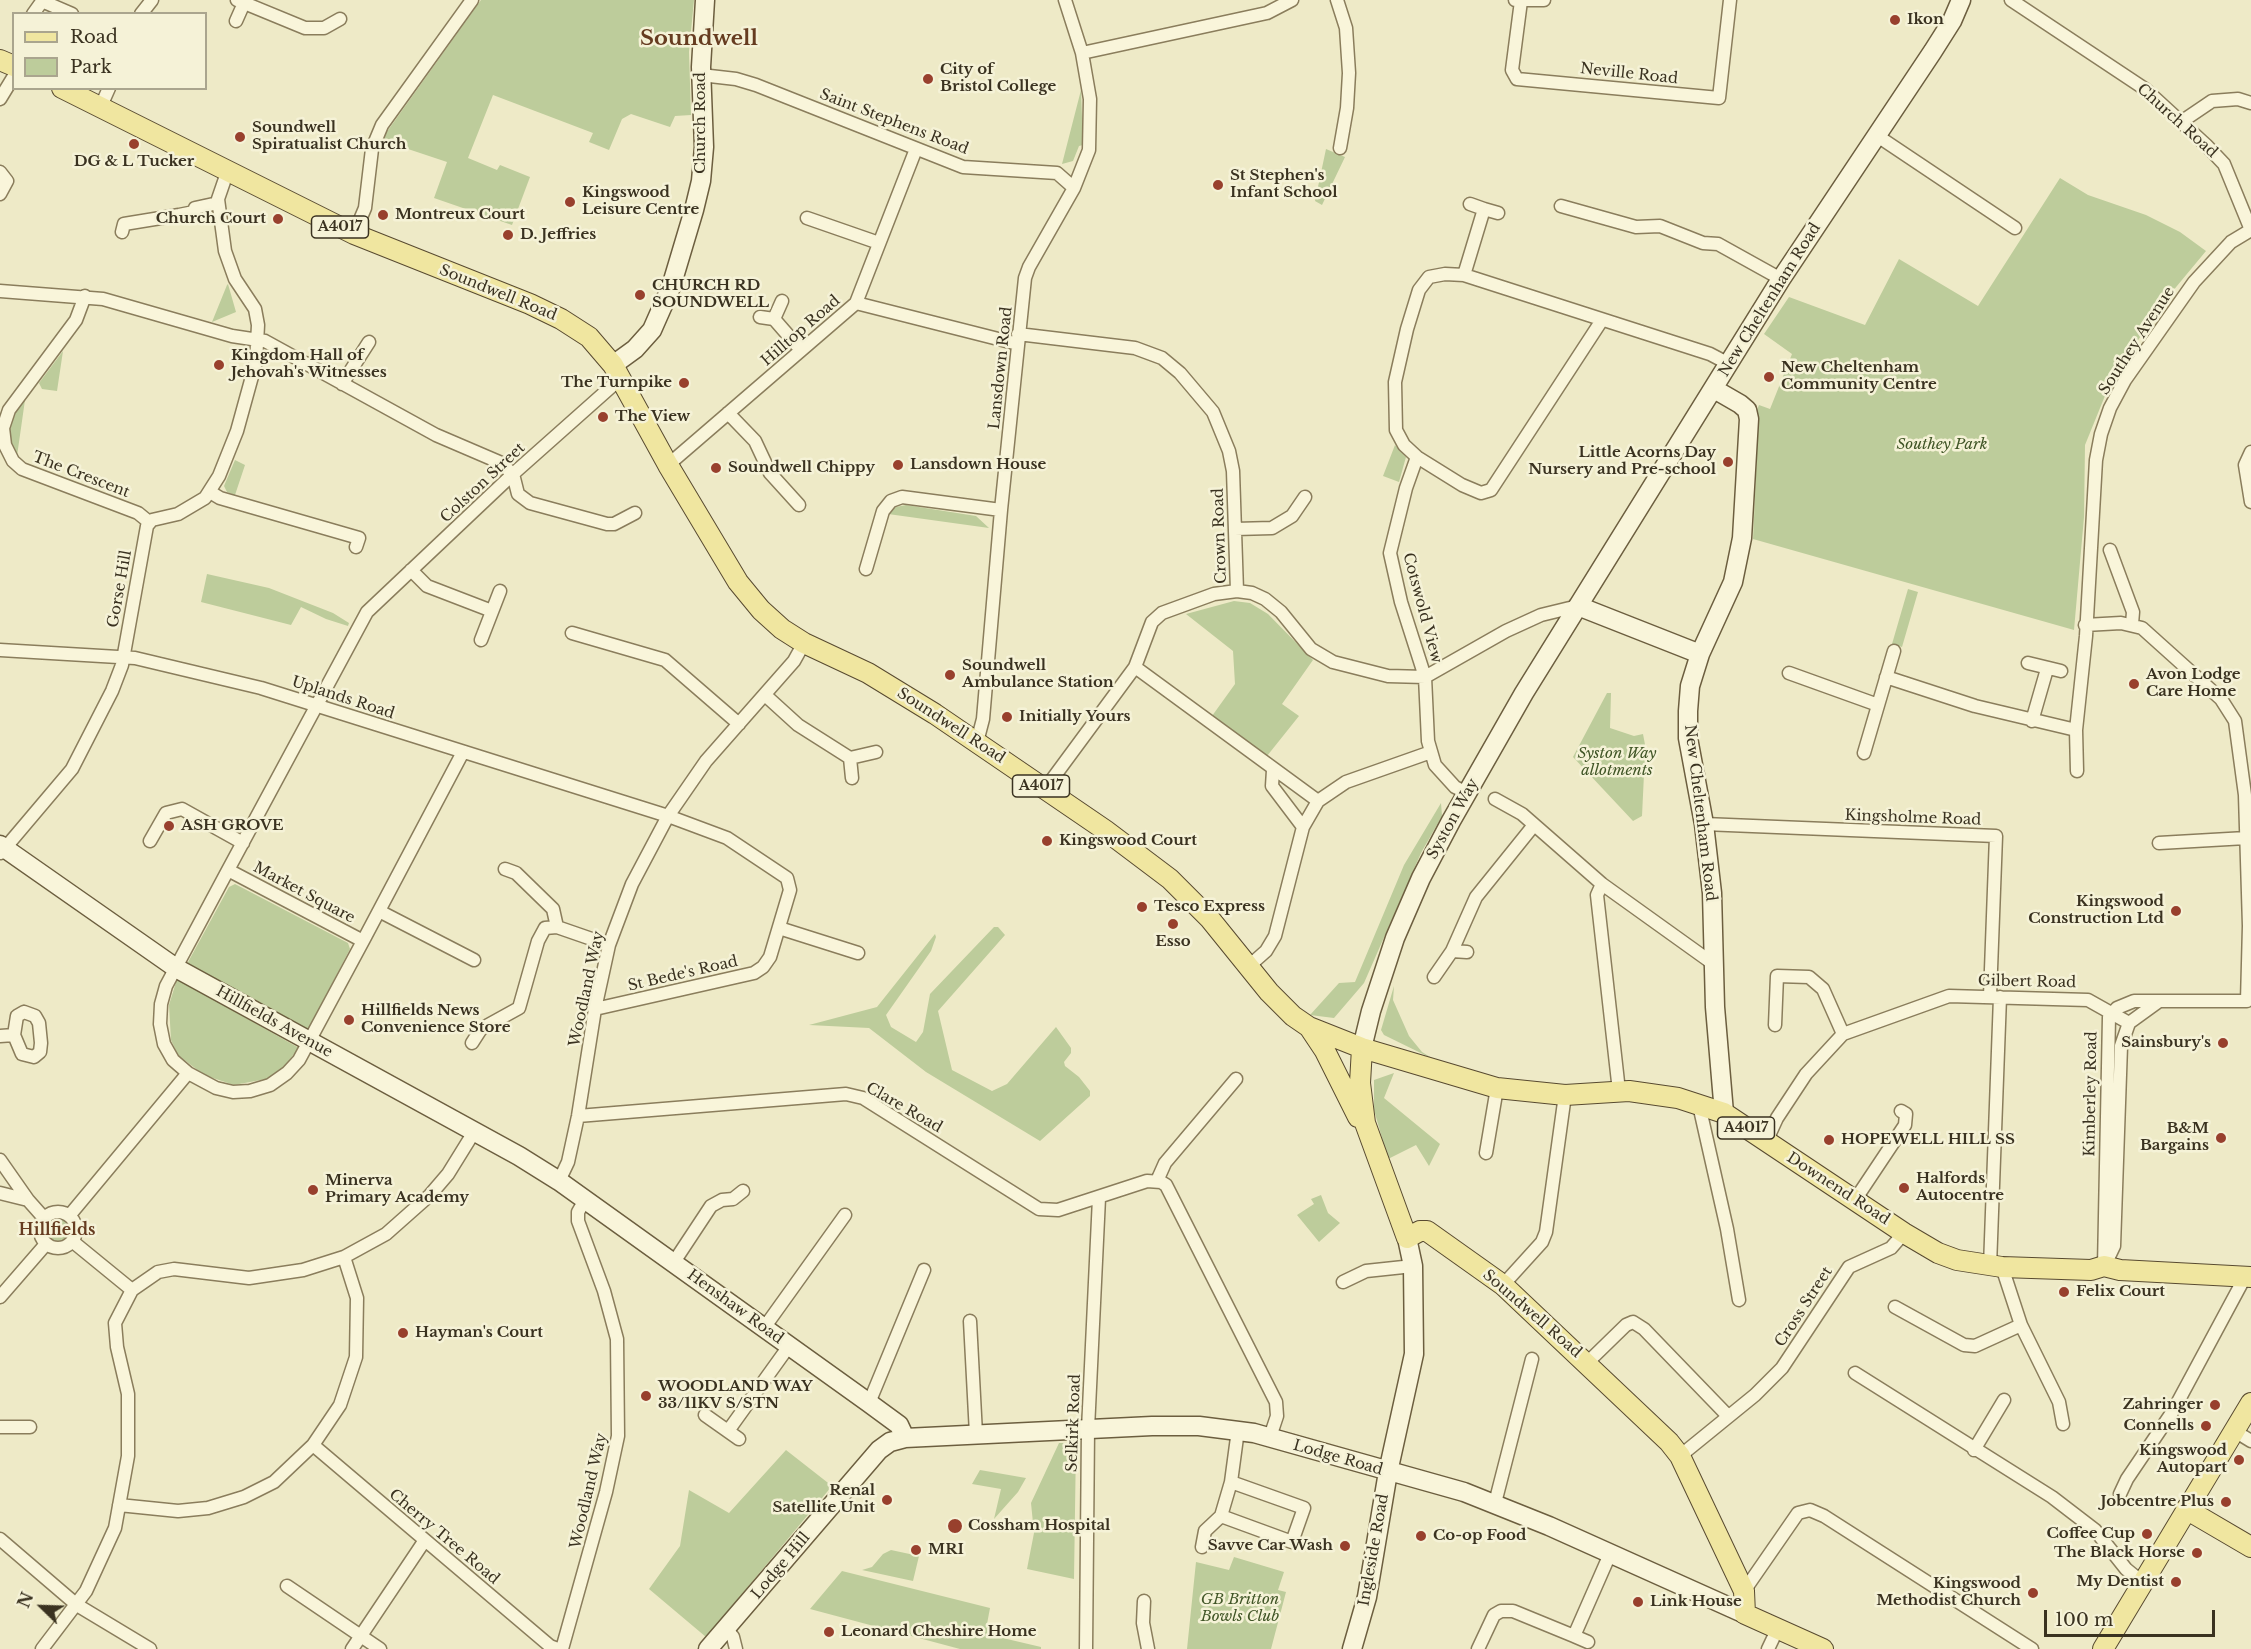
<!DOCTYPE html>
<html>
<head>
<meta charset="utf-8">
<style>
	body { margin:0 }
	#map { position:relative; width:2251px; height:1649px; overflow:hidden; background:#eeeac7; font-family:"Libre Baskerville",serif }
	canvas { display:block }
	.legend { position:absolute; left:12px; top:12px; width:195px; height:78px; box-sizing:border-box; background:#f5f2d7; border:2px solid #aaa58e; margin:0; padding:8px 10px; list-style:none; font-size:18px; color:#3a3220 }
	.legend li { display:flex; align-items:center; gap:12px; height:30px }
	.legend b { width:30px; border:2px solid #aaa58e }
	.north { position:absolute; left:12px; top:1577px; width:60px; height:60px; -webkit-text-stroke:4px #f5f2d7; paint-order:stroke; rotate:293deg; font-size:16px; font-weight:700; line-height:24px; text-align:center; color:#3a3220 }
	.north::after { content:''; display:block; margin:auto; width:21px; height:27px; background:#3a3220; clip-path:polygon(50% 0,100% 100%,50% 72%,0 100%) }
	.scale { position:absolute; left:2044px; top:1610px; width:171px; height:27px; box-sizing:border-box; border:3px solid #3a3220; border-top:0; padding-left:8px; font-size:18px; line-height:21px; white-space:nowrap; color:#3a3220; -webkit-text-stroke:4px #f5f2d7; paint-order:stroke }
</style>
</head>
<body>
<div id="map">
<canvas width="2251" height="1649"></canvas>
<ul class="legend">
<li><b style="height:8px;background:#f0e6a0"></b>Road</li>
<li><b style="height:16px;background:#bdcc9b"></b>Park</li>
</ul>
<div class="north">N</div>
<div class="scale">100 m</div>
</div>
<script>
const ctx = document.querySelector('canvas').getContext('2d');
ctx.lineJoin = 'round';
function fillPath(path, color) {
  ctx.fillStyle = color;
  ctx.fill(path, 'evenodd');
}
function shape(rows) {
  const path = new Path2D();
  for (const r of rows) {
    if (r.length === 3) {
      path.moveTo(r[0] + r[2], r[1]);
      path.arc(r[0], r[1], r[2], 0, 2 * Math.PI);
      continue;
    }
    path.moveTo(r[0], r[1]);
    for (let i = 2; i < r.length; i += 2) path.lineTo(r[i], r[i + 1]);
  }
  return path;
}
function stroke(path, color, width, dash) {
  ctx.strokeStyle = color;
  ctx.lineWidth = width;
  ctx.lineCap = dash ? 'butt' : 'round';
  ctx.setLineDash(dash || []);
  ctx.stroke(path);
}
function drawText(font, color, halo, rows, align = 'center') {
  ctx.font = font + ' "Libre Baskerville",serif';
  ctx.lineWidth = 5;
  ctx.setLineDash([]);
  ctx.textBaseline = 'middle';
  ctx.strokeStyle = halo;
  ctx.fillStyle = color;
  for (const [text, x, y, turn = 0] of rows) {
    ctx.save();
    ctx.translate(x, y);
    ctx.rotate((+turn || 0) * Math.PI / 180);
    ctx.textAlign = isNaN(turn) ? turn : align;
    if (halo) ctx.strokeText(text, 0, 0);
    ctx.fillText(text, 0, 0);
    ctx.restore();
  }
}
fillPath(shape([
	[481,0,694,0,689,52,691,115,675,116,670,127,631,114,622,119,609,150,589,142,593,133,493,95,468,158,497,170,500,165,530,177,512,225,434,198,447,162,381,140],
	[1081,90,1083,145,1079,146,1073,161,1062,164],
	[1326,149,1345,157,1322,205,1315,201],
	[2060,178,2088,195,2146,215,2180,232,2206,251,2162,304,2111,381,2085,445,2084,517,2074,630,1753,539,1757,454,1754,417,1759,405,1770,409,1792,354,1764,334,1789,297,1865,325,1899,259,1978,306],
	[228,284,236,312,212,322,227,285],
	[63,351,57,391,42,389,39,383],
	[25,400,17,456,10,443,9,428,14,414],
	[1395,445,1406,457,1399,482,1383,476],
	[235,460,245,465,235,495,227,492,224,486],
	[906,505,976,516,989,528,888,514,896,507],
	[207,574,269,588,333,613,349,623,348,626,326,619,301,607,291,625,201,602],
	[1908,589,1918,592,1902,647,1892,644],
	[1234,601,1250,603,1268,614,1313,660,1282,704,1299,716,1267,756,1212,716,1235,684,1233,651,1186,614],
	[1607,693,1611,693,1610,728,1634,736,1643,734,1650,771,1644,774,1642,816,1633,821,1573,757],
	[1441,803,1442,816,1421,853,1364,983,1334,1018,1310,1015,1339,983,1355,982,1404,865],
	[235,884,348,943,350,949,308,1030,187,964,229,887],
	[994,927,998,927,1005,935,938,1011,952,1070,992,1091,1007,1084,1056,1027,1071,1048,1071,1053,1064,1062,1065,1066,1079,1077,1090,1091,1090,1096,1040,1141,926,1072,869,1028,809,1025,877,1007,935,934,936,937,931,951,886,1015,891,1027,916,1042,923,1032,930,994],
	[177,979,299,1048,282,1069,266,1079,234,1085,204,1075,178,1055,171,1040,169,1005],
	[1394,986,1393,1000,1409,1036,1422,1052,1435,1060,1384,1035,1381,1030],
	[1394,1073,1384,1098,1440,1144,1429,1166,1416,1145,1388,1159,1374,1110,1374,1080],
	[1321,1195,1328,1213,1340,1223,1319,1242,1297,1215,1314,1204,1311,1199],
	[58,1230,11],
	[1059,1443,1076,1443,1074,1579,1027,1569,1034,1533,1031,1503],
	[786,1450,832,1486,706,1637,649,1589,680,1546,689,1490,729,1513],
	[980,1470,1026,1478,1018,1492,994,1519,1001,1489,972,1484],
	[891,1550,919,1556,913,1581,862,1570,872,1567,883,1554],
	[1234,1557,1284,1572,1278,1590,1286,1592,1271,1649,1187,1649,1196,1562,1229,1570],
	[842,1571,990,1608,987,1624,991,1626,990,1635,1041,1647,1041,1649,960,1649,810,1609]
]), '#bdcc9b');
const street = shape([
	[237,0,305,28,324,28,340,19],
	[1337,0,1346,28,1349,73,1347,108,1340,148],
	[1515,0,1544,0],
	[2011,0,2145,89,2206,145,2224,164,2251,230],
	[42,1,72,14],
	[1521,1,1512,70,1517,79,1719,98,1730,0],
	[33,14,43,0],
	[141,14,152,0],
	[236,21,244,3],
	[1082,53,1267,13,1292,0],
	[701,75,736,79,756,85,963,167,1057,173,1074,188],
	[0,99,14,76],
	[101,106,109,88],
	[2181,122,2212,101,2238,99,2251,103],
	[1876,135,2015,228],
	[0,172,7,181,0,194],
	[1561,206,1636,227,1660,226,1703,243,1718,244,1781,279],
	[1484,209,1498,213],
	[807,218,879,243],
	[122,232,124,224,179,215,194,212,195,208,218,203],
	[354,234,365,208,372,149,382,125,472,0],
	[1464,275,1484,209,1470,204],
	[0,291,103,299,232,336,265,341,436,435,499,462,513,474,518,494,530,503,607,524,614,524,635,513],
	[85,296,76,320,9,410,3,428,5,445,13,461,22,469,138,513,149,522],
	[782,301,774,319,801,350],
	[856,303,1018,344],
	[760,317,774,319],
	[1602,320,1491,490,1481,493,1462,485,1417,457,1404,445,1396,430,1395,382,1407,329,1419,290,1429,277,1445,274,1464,275,1710,354,1729,364],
	[1018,334,1135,348,1162,358,1180,373,1213,412,1229,451,1233,471,1237,591],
	[342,384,369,342],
	[728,413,755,441,770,473,799,505],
	[2251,452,2245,465,2251,502],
	[1417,457,1406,488,1390,553,1401,602,1425,677,1506,631,1541,615,1578,606],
	[668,465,856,303,916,149],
	[210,492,220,498,359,538,356,547],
	[1235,529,1272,528,1292,516,1305,497],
	[2110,550,2133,612,2132,624],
	[866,569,883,511,891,501,902,497,1001,510],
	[411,570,427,586,492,611],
	[2085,625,2121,623,2142,628,2221,699,2235,721,2245,795,2249,926,2247,1001,2134,1001,2117,1008,2109,1017,2104,1266],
	[572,633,665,660,739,724],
	[481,640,500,591],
	[0,650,135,658,261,688,668,816,727,838,787,878,790,890,770,957,763,967,754,973,595,1009],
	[2028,663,2061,671],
	[1135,667,1318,801],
	[1789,673,1878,705],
	[1886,677,1975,706,2076,730],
	[765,695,798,725,850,758,876,752],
	[2032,721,2047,669],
	[977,742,983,719,1001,510,1025,278,1029,267,1074,188,1089,150,1090,99,1082,53,1065,0],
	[1864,753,1894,651],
	[850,758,852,778],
	[1273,770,1272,786,1303,827],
	[2077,771,2076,730,2086,636,2096,460,2101,434,2110,408,2125,380,2194,282,2231,242,2251,230],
	[1045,789,1135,667,1152,622,1162,613,1214,594,1237,591,1252,593,1265,599,1281,612,1311,649,1333,662,1388,676,1425,677,1428,741,1435,765,1455,787,1467,793],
	[1495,799,1522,814,1602,884,1715,965],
	[1704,824,1996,836,1990,996],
	[150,841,166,813,182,809,243,843],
	[2159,843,2246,838],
	[1,853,72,769,112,691,122,665,147,526,152,520,178,514,205,498,219,476,237,431,256,362,258,325,255,309,235,279,225,251,218,199,228,170],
	[505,869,516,873,553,909,557,927],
	[228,870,363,941,299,1060,287,1073,270,1085,250,1091,233,1092,216,1088,188,1073,173,1060,164,1044,160,1024,161,1004,166,986,228,870],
	[228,870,367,612,513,474,621,378],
	[1602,884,1597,895,1619,1091],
	[379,911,474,960],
	[779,928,858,953],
	[363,941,463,752],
	[1452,951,1467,952],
	[1249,966,1266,951,1275,936,1303,827,1318,801,1346,782,1431,752],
	[1434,977,1452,951,1476,897,1534,825],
	[24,1012,35,1016,39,1023,41,1043,40,1052,34,1057,22,1054,14,1035,17,1016,24,1012],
	[2129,1023,2158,1002],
	[1775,1025,1777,976,1809,977,1823,989,1843,1034],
	[0,1036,14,1035],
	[472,1043,481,1029,519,1008,538,941,545,928,557,927,609,945],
	[1699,1105,1727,1229,1739,1300],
	[578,1116,846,1094,863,1098,1039,1209,1058,1210,1147,1181,1161,1182,1166,1185,1276,1402,1277,1416,1270,1437],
	[1766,1142,1777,1118,1806,1074,1843,1034,1949,996,2088,1000,2129,1023,2121,1046,2114,1246,2105,1265],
	[1486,1153,1497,1088],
	[0,1160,28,1200,44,1218],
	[559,1181,568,1162,578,1116,595,1009,609,945,632,884,668,816,706,761,794,661,804,643],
	[1157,1181,1165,1163,1236,1079],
	[0,1193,28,1200],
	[1855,1200,1905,1125,1906,1114,1901,1111],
	[58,1230,18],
	[69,1216,188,1073],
	[72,1241,132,1290],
	[674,1262,711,1206,722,1200,733,1199,743,1191],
	[1990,1266,2000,997],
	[1343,1282,1366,1271,1413,1266],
	[1503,1285,1542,1242,1546,1232,1565,1095],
	[0,1297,46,1244],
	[1895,1307,1964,1345,1975,1346,2021,1325,2002,1267],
	[970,1321,976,1434],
	[2021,1325,2059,1402,2063,1424],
	[764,1328,845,1215],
	[1588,1362,1626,1325,1633,1322,1644,1329,1728,1416],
	[1855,1373,2052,1497,2095,1530,2126,1569,2142,1582],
	[869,1403,924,1270],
	[705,1415,739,1439],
	[0,1427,30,1427],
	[2233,1430,2251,1441],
	[728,1431,789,1346],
	[313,1445,550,1646,558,1649],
	[1974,1450,2004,1400],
	[1680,1456,1755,1395,1782,1368,1849,1267,1891,1248,1904,1233],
	[2120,1494,2127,1479,2173,1411,2245,1277],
	[1495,1503,1532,1359],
	[119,1505,178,1511,208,1508,244,1497,274,1482,313,1445,340,1405,356,1357,357,1298,344,1257],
	[1221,1516,1292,1542,1304,1508,1231,1482],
	[0,1539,77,1605,150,1649],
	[1202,1547,1205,1531,1221,1516,1231,1482,1238,1430],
	[287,1586,380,1649],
	[1744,1591,1798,1513,1810,1510,1824,1516,2032,1649],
	[1144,1601,1143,1623,1148,1649],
	[727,1630,733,1637,736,1649],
	[1574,1636,1588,1642],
	[42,1649,86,1591,115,1528,128,1456,128,1394,117,1347,115,1323,132,1290,158,1272,174,1269,249,1278,303,1270,344,1257,386,1234,430,1195,448,1174,474,1132],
	[352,1649,425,1540],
	[562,1649,606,1492,618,1436,617,1339,604,1291,578,1221,578,1212,585,1200],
	[1086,1649,1088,1429,1099,1198],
	[1478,1649,1494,1615,1501,1611,1513,1611,1574,1636,1610,1554],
	[1768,1649,1778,1628]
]);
const secondary = shape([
	[613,365,635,349,652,330,671,287,694,210,701,181,704,147,701,67,705,0],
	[1714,389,1740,404,1747,410,1749,419,1742,538,1733,582,1700,654,1690,686,1688,711,1688,738,1704,824,1712,893,1715,1007,1724,1113],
	[1578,606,1700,654],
	[0,845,176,968,519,1156,559,1181,869,1403,899,1425,905,1438],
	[1362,1048,1371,1011,1395,938,1421,878,1451,821,1524,693,1781,279,1933,51,1952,21,1961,0],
	[708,1649,879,1450,890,1442,905,1438,1152,1426,1199,1426,1254,1433,1464,1492,1549,1526,1745,1614],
	[1352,1649,1367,1597,1388,1472,1414,1354,1413,1266,1407,1238]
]);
const primary = shape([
	[0,60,14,66],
	[62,88,354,234,530,304,561,319,589,337,613,365,668,465,738,582,761,610,782,629,804,643,868,673,935,714,1105,830,1170,879,1210,919,1269,992,1293,1016,1309,1027,1362,1048,1497,1088,1565,1095,1629,1091,1678,1098,1724,1113,1904,1233,1938,1253,1957,1260,2002,1267,2091,1270,2104,1266,2120,1270,2251,1277],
	[1309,1027,1325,1051,1358,1117],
	[1362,1048,1360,1083,1365,1123,1407,1238,1420,1231,1427,1231,1503,1285,1669,1442,1680,1456,1744,1591,1745,1614,1823,1649],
	[2186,1509,2251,1547],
	[2103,1649,2251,1403]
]);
stroke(street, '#8a7d5c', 15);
stroke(secondary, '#6c5e3f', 21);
stroke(primary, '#584a30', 22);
stroke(street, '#f9f5da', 12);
stroke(secondary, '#f9f5da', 18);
stroke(primary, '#f0e6a0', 20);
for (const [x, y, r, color] of [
	[1895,20,6,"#98402d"],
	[928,79,6,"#98402d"],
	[240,137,6,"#98402d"],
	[134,144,6,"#98402d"],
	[1218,185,6,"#98402d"],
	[570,202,6,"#98402d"],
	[383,215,6,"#98402d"],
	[278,219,6,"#98402d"],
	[508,235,6,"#98402d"],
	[640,295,6,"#98402d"],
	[219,365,6,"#98402d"],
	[1769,377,6,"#98402d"],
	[684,383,6,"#98402d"],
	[603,417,6,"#98402d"],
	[1728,462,6,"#98402d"],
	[898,465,6,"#98402d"],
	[716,468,6,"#98402d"],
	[950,675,6,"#98402d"],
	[2134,684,6,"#98402d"],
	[1007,717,6,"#98402d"],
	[169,826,6,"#98402d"],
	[1047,841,6,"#98402d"],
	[1142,907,6,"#98402d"],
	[2176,911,6,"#98402d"],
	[1173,924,6,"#98402d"],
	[349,1020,6,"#98402d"],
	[2223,1043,6,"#98402d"],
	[2221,1138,6,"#98402d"],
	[1829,1140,6,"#98402d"],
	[1904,1188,6,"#98402d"],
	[313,1190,6,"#98402d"],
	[2064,1292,6,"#98402d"],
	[403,1333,6,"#98402d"],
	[646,1396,6,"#98402d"],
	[2215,1405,6,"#98402d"],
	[2206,1426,6,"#98402d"],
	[2239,1460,6,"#98402d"],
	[887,1500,6,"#98402d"],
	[2226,1502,6,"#98402d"],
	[955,1526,8,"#98402d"],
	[2147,1534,6,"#98402d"],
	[1421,1536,6,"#98402d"],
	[1345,1546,6,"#98402d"],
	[916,1550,6,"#98402d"],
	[2197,1553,6,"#98402d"],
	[2176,1582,6,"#98402d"],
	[2033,1593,6,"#98402d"],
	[1638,1602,6,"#98402d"],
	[829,1632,6,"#98402d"]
]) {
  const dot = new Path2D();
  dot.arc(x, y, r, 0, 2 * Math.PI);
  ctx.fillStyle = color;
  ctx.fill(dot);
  stroke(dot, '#f5f2d7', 2);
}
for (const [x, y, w] of [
	[340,227,57],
	[1041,786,57],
	[1746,1128,57]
]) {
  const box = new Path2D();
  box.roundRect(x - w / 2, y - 11, w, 22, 4.5);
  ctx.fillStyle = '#f5f2d7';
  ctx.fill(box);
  stroke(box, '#3a3220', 1.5);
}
drawText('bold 14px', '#3a3220', null, [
	["A4017",340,227],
	["A4017",1041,786],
	["A4017",1746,1128]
]);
drawText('bold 15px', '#3a3220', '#f5f2d7', [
	["Ikon",1907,20],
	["City of",940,70],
	["Bristol College",940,87],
	["Soundwell",252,128],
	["Spiratualist Church",252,145],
	["DG & L Tucker",134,162,"center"],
	["St Stephen's",1230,176],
	["Infant School",1230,193],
	["Kingswood",582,193],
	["Leisure Centre",582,210],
	["Montreux Court",395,215],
	["Church Court",266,219,"right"],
	["D. Jeffries",520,235],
	["CHURCH RD",652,286],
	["SOUNDWELL",652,303],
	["Kingdom Hall of",231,356],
	["Jehovah's Witnesses",231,373],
	["New Cheltenham",1781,368],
	["Community Centre",1781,385],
	["The Turnpike",672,383,"right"],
	["The View",615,417],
	["Little Acorns Day",1716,453,"right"],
	["Nursery and Pre-school",1716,470,"right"],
	["Lansdown House",910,465],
	["Soundwell Chippy",728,468],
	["Soundwell",962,666],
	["Ambulance Station",962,683],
	["Avon Lodge",2146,675],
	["Care Home",2146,692],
	["Initially Yours",1019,717],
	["ASH GROVE",181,826],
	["Kingswood Court",1059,841],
	["Kingswood",2164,902,"right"],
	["Construction Ltd",2164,919,"right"],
	["Tesco Express",1154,907],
	["Esso",1173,942,"center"],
	["Hillfields News",361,1011],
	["Convenience Store",361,1028],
	["Sainsbury's",2211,1043,"right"],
	["B&M",2209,1129,"right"],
	["Bargains",2209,1146,"right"],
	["HOPEWELL HILL SS",1841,1140],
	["Halfords",1916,1179],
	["Autocentre",1916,1196],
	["Minerva",325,1181],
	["Primary Academy",325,1198],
	["Felix Court",2076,1292],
	["Hayman's Court",415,1333],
	["WOODLAND WAY",658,1387],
	["33/11KV S/STN",658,1404],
	["Zahringer",2203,1405,"right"],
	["Connells",2194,1426,"right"],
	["Kingswood",2227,1451,"right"],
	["Autopart",2227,1468,"right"],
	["Renal",875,1491,"right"],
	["Satellite Unit",875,1508,"right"],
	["Jobcentre Plus",2214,1502,"right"],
	["Cossham Hospital",968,1526],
	["Coffee Cup",2135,1534,"right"],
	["Co-op Food",1433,1536],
	["Savve Car Wash",1333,1546,"right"],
	["MRI",928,1550],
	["The Black Horse",2185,1553,"right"],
	["My Dentist",2164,1582,"right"],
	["Kingswood",2021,1584,"right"],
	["Methodist Church",2021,1601,"right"],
	["Link House",1650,1602],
	["Leonard Cheshire Home",841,1632]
], 'left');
drawText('15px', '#3a3220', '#f5f2d7', [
	["Neville Road",1629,74,6],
	["Church Road",2177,121,42],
	["Saint Stephens Road",894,122,21],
	["Church Road",701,123,-90],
	["Soundwell Road",498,293,22],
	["New Cheltenham Road",1770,300,-58],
	["Hilltop Road",801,331,-41],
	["Southey Avenue",2137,341,-57],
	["Lansdown Road",1001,368,-84],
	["The Crescent",81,475,21],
	["Colston Street",483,483,-43],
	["Crown Road",1220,536,-92],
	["Gorse Hill",120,589,-80],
	["Cotswold View",1422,608,75],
	["Uplands Road",343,698,18],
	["Soundwell Road",951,726,33],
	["New Cheltenham Road",1700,813,83],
	["Kingsholme Road",1913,818,2],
	["Syston Way",1453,819,-61],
	["Market Square",304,893,28],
	["St Bede's Road",683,974,-13],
	["Gilbert Road",2027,982,1],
	["Woodland Way",587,989,-78],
	["Hillfields Avenue",274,1022,29],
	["Kimberley Road",2091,1094,-89],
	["Clare Road",904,1108,30],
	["Downend Road",1838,1189,33],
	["Henshaw Road",735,1307,36],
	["Cross Street",1804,1307,-57],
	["Soundwell Road",1532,1314,41],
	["Selkirk Road",1074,1423,-88],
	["Lodge Road",1338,1458,16],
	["Woodland Way",589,1491,-77],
	["Cherry Tree Road",444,1537,40],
	["Ingleside Road",1374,1550,-80],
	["Lodge Hill",781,1566,-50]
]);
drawText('italic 15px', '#415627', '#f5f2d7', [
	["Southey Park",1942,445],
	["Syston Way",1617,754],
	["allotments",1617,771],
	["GB Britton",1240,1600],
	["Bowls Club",1240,1617]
]);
drawText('bold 16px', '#663c20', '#f5f2d7', [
	["Hillfields",57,1230]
]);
drawText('bold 21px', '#663c20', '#f5f2d7', [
	["Soundwell",699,39]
]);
</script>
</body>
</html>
